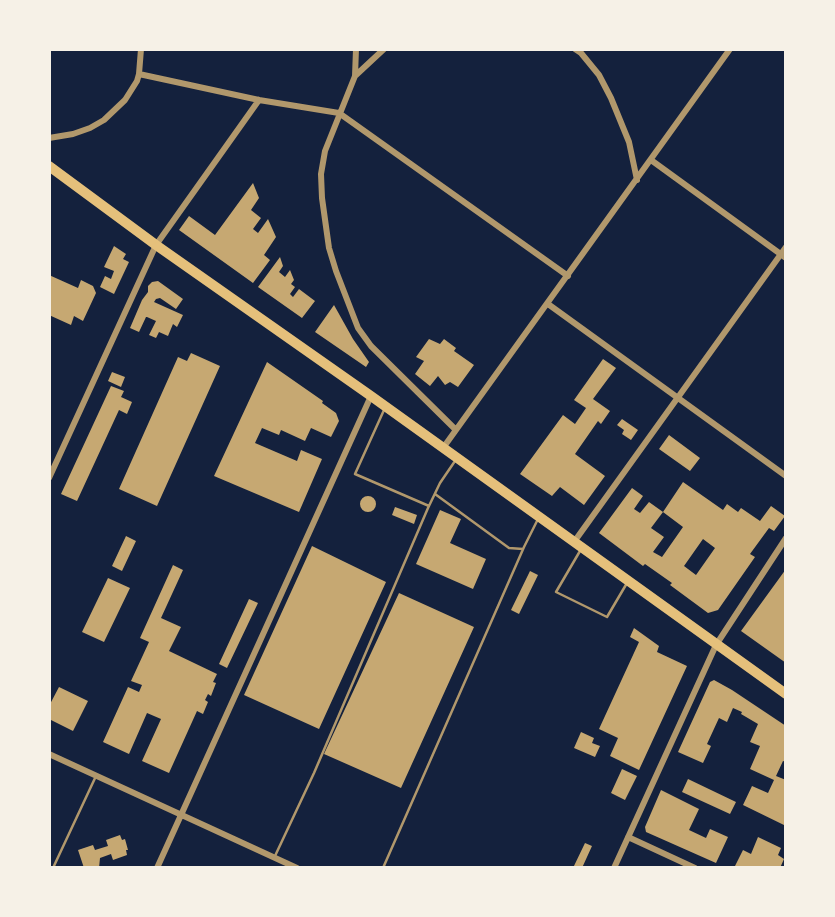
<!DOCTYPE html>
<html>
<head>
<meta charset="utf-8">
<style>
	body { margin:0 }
	#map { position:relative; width:835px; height:917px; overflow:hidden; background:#14213d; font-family:"Exo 2",sans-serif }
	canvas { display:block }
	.frame { position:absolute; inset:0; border:51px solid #f6f1e7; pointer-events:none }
</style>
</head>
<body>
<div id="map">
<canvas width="835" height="917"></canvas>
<div class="frame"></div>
</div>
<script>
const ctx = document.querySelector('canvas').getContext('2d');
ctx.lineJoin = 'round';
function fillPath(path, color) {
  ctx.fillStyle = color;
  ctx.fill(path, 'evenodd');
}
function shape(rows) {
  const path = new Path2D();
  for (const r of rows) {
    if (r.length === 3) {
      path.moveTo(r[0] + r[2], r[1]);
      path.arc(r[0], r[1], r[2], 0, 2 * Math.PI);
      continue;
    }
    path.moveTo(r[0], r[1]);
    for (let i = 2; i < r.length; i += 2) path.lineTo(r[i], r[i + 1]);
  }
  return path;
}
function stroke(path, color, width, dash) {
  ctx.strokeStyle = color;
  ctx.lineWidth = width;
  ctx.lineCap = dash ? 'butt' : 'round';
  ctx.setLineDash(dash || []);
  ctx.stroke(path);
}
fillPath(shape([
	[253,183,259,198,251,210,261,218,253,229,258,233,268,219,276,237,264,255,270,260,253,283,179,230,189,216,215,235],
	[114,246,126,254,123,259,129,262,114,294,100,287,105,276,111,279,114,271,104,267],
	[280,257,283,266,279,272,285,277,290,270,294,280,291,284,295,287,290,294,293,297,299,289,315,301,302,318,258,287],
	[49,275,78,288,81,280,93,286,96,293,83,321,74,316,71,325,49,315],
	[158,281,183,299,176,309,160,298,156,299,154,302,183,315,177,327,173,324,168,336,159,332,156,338,149,335,156,321,147,317,146,317,139,332,130,328,142,300,148,292,148,286,152,282],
	[334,305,353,339,369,362,366,367,315,332],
	[429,339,440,344,444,339,456,348,454,351,474,365,458,387,450,382,445,385,438,376,430,386,415,374,424,361,416,357],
	[191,353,220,366,157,506,119,489,178,357,187,361],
	[603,359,616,368,593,399,610,411,601,424,598,421,575,454,605,476,584,505,560,487,552,496,520,474,563,415,575,424,586,408,574,400],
	[267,362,323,401,322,403,336,413,339,421,331,437,311,428,305,441,281,430,279,435,262,428,255,443,297,461,301,450,322,459,299,512,214,476],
	[112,372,125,377,121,387,108,381],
	[111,386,124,391,121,397,132,402,127,414,119,410,77,501,61,494],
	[622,419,638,430,631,440,622,434,624,430,617,425],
	[669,435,700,458,690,471,659,449],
	[683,482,723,510,727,504,738,512,741,508,760,521,771,506,785,516,774,531,769,528,750,554,755,557,718,610,708,613,670,585,672,583,645,564,643,566,599,533,632,488,643,496,634,509,640,513,649,502,663,512],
	[663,512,683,527,662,557,653,552,664,537,651,528],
	[703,539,715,548,696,575,684,566],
	[368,504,8],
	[395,507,417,515,414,524,392,515],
	[440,510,461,519,450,543,486,559,473,589,416,564],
	[126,536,136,541,122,571,112,566],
	[312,546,386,582,319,729,244,695],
	[173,565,183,570,161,618,181,627,169,651,217,674,213,682,216,683,211,696,208,694,205,700,208,702,203,714,197,711,169,773,142,761,161,719,147,713,129,754,103,742,128,687,139,692,142,685,131,681,149,642,140,638],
	[786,569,786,663,741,631],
	[530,571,538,575,519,614,511,610],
	[108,578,130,588,104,642,82,632],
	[399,593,474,627,401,788,324,754],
	[249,599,258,603,227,668,219,664],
	[634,628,659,646,657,652,687,666,639,770,610,756,618,738,599,729,639,642,630,637],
	[714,680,732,690,786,726,786,762,783,761,776,776,786,780,786,826,743,805,752,786,768,793,774,780,750,769,760,746,750,742,758,724,741,714,742,712,733,708,727,722,719,718,707,744,711,746,703,763,678,752,710,682],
	[59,687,88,701,73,731,49,719,49,706],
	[581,732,594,738,592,743,600,746,595,757,574,748],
	[622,769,637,776,625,800,611,793],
	[688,779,736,802,730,814,682,792],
	[661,790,699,809,689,830,706,838,710,829,728,837,716,863,646,832,645,827],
	[120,835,122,840,125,839,128,850,126,850,127,855,113,860,111,854,100,858,99,868,84,868,78,850,93,845,95,850,108,846,106,840],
	[758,837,781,848,778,855,784,859,780,868,734,868,743,850,751,854],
	[585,843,592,846,582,868,573,868]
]), '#c6a872');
stroke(shape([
	[384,410,355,474,429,506],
	[435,494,509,548,523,549],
	[580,551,556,592,607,617,627,583],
	[275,856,314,773,428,508,440,483,455,461],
	[53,868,96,776],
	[383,868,524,547,537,521]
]), '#b1986c', 2.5);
stroke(shape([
	[384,49,355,76,325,151,321,174,322,198,329,248,336,271,358,328,371,346,456,430],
	[575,49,581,53,599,75,611,98,629,142,637,180],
	[139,74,259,100,339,113,568,276],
	[355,76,356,49],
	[49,138,73,134,90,128,104,120,125,100,137,81,139,74,141,49],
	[651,160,786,258],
	[548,304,786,476],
	[443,448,730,49],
	[49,478,156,245,259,100],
	[574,542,786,247],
	[49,754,297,868],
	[628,837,695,868],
	[157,868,371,396],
	[614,868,716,645,786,538]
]), '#b1986c', 6);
stroke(shape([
	[49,166,156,245,371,396,786,694]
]), '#e5c07b', 10);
</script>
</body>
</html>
